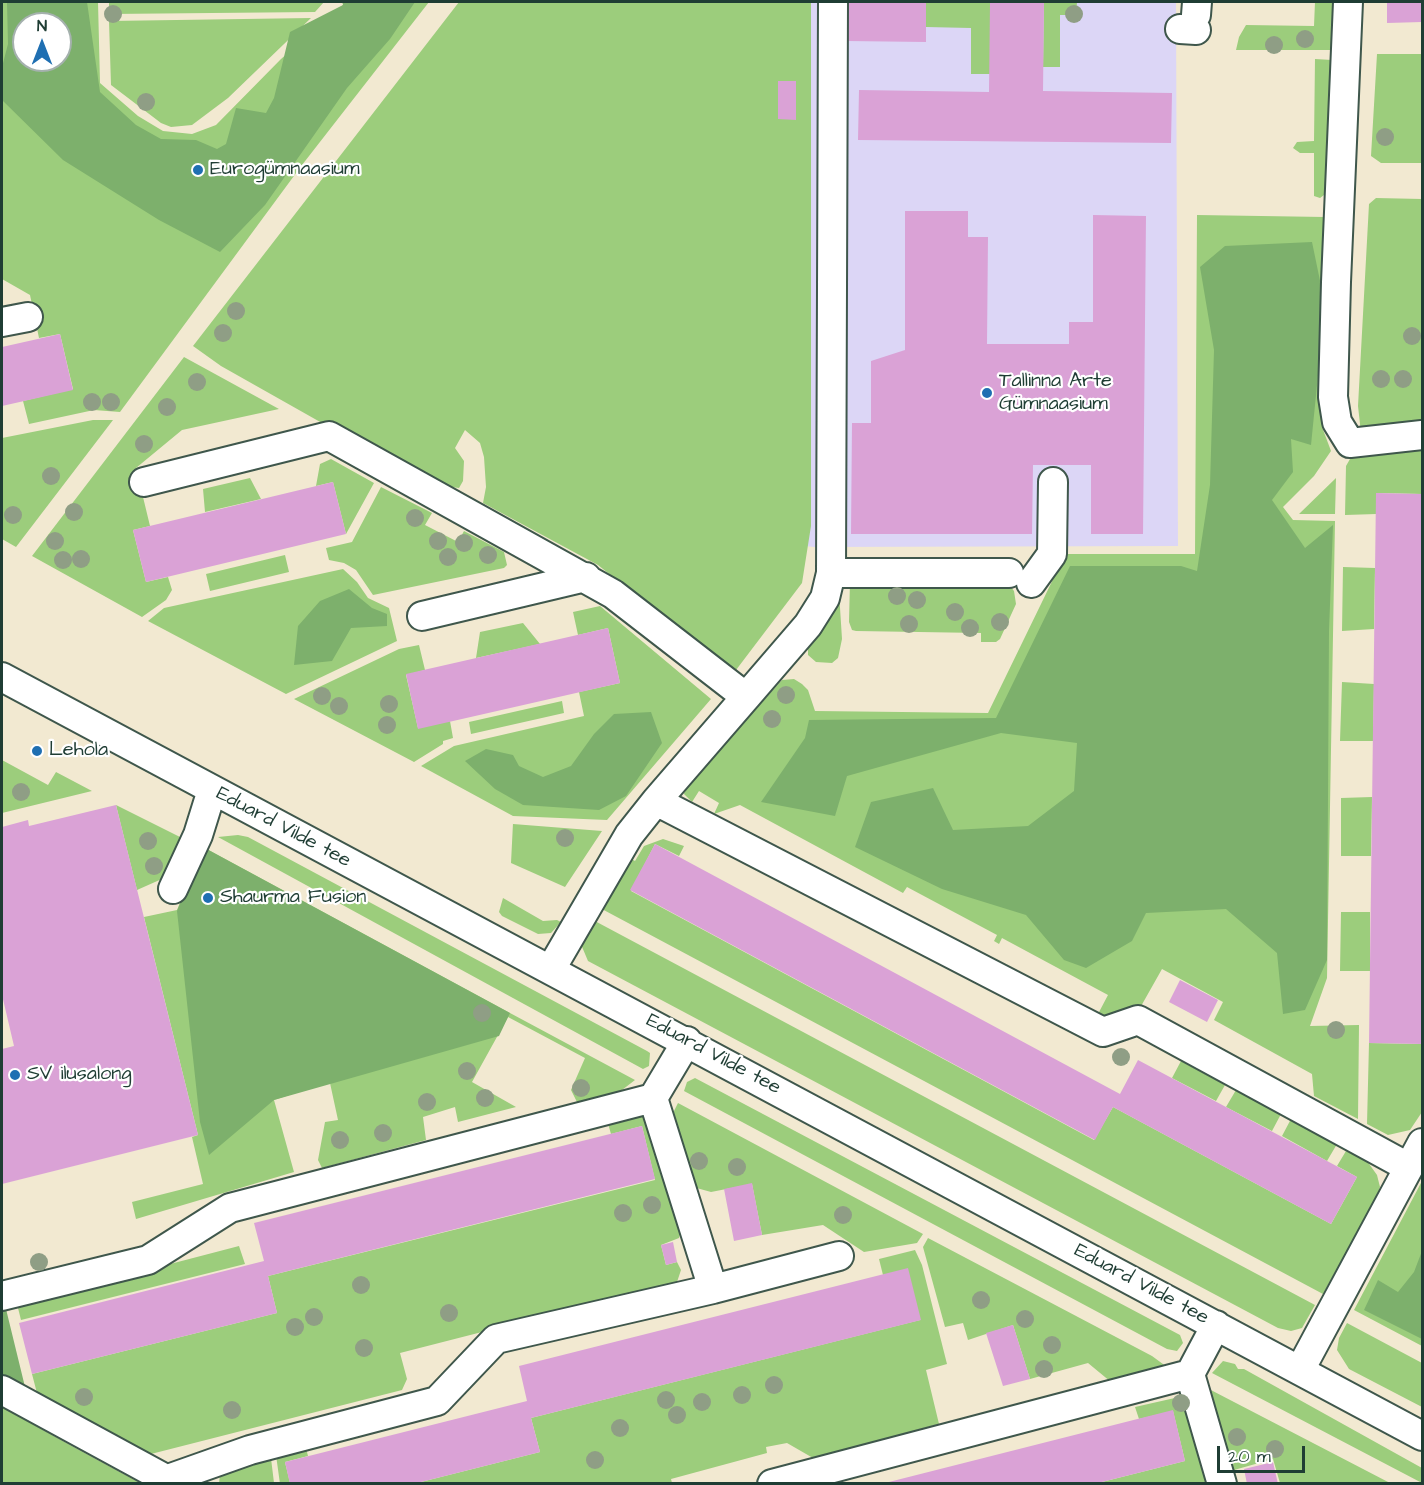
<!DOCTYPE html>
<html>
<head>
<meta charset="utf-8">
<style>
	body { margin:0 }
	#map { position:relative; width:1424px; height:1485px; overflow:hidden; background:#f2e9d1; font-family:"Architects Daughter",sans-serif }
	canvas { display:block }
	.frame { position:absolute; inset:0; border:3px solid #1f3d34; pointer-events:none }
	.north { position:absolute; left:12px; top:12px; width:60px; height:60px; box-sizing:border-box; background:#fff; border:2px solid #a5b1ae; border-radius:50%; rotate:0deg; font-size:16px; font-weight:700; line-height:24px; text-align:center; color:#1f3d34 }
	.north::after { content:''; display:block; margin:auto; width:21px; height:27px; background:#1f6fb2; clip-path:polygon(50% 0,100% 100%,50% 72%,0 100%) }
	.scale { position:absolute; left:1217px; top:1446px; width:88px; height:27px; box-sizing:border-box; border:3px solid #1f3d34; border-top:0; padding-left:8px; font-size:18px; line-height:21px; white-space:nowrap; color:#1f3d34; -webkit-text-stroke:4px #fff; paint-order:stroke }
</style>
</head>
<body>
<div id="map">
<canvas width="1424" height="1485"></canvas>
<div class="frame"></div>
<div class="north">N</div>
<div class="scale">20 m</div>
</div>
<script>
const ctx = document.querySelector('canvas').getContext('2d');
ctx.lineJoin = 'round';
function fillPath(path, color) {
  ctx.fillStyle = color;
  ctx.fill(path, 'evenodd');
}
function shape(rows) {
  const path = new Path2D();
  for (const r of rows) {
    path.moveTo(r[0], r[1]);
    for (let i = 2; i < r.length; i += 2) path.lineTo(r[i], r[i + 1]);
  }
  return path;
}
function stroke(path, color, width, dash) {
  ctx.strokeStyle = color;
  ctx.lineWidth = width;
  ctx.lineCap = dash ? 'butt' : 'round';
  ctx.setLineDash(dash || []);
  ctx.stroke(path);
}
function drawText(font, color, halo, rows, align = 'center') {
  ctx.font = font + ' "Architects Daughter",sans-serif';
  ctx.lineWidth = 4.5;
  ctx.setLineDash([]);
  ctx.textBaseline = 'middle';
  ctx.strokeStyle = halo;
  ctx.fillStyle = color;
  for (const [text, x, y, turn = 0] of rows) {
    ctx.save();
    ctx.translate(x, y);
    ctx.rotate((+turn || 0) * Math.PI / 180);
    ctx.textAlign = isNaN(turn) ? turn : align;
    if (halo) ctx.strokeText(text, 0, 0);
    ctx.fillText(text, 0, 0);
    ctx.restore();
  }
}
fillPath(shape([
	[469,2,1176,2,1178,546,814,547,496,510]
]), '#dcd6f6');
fillPath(shape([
	[2,2,98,2,100,83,138,116,163,131,192,134,216,125,281,59,343,5,342,2,429,2,302,165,120,412,94,410,29,424,23,401,73,389,60,334,39,338,30,295,2,279],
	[24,24,60,24,60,60,24,60],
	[109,2,324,2,315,12,109,14],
	[459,2,811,2,811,526,802,583,733,674,598,565,483,503,486,487,484,457,480,443,465,430,455,448,464,461,463,481,459,488,430,484,221,366,193,346],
	[926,2,990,2,990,74,971,74,971,28,926,27],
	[1044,2,1077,2,1076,15,1060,15,1060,67,1043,67],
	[1315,2,1335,2,1333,50,1236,50,1239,37,1246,25,1314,26],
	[311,18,228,98,192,125,171,127,161,123,111,85,109,21],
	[1377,54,1422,54,1422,163,1381,163,1371,156],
	[1315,59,1332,60,1326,185,1324,195,1320,198,1314,196,1314,153,1300,153,1293,148,1297,142,1314,141],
	[1376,198,1422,199,1422,430,1361,433,1358,406,1369,204],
	[1197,215,1325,217,1322,427,1331,451,1314,476,1283,507,1293,520,1335,521,1327,978,1310,1026,1359,1025,1358,1119,1314,1096,1312,1074,1214,1020,1223,1002,1162,969,1140,1008,1110,1019,1098,1014,1108,995,1002,938,999,944,994,941,997,935,907,887,903,893,740,805,714,814,719,803,699,791,692,802,684,794,685,787,782,680,794,679,802,684,808,690,815,711,988,713,1059,567,1059,554,1195,554],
	[184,357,279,409,182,430,136,468,150,526,133,530,146,582,168,577,172,590,166,600,142,617,32,556],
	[93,420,113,420,16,547,2,539,2,438],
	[1422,444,1422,494,1376,493,1376,514,1345,515,1346,466,1350,459,1369,451],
	[331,459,374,483,346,534,333,482,316,486,320,464],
	[250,478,261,499,205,512,203,489],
	[1336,478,1335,514,1299,514],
	[381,487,432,513,425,525,458,542,464,531,504,552,507,565,504,568,373,595,356,570,344,563,329,560,326,548,352,542],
	[285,555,289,572,210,591,206,574],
	[1343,567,1375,568,1374,629,1342,631],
	[343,569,357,582,368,598,389,608,397,641,286,694,148,621,164,608],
	[850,581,1010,586,1014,591,1016,604,1000,639,996,642,981,642,981,633,856,631,852,630,849,622],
	[839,592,842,639,838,658,832,663,816,662,808,655,808,646],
	[600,606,711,699,607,820,513,816,421,766,454,746,584,716,579,692,620,683,608,628,578,635,573,612],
	[523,623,540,644,476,658,480,632],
	[419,645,425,670,406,675,418,728,450,721,453,738,443,741,443,744,414,762,294,699,399,649],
	[1342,682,1374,684,1373,741,1340,741],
	[562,701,564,713,471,734,469,722],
	[2,760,48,785,56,772,92,791,2,813],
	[1372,797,1371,856,1341,856,1341,798],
	[116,805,190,842,164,878,137,890],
	[513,823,513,824,602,831,565,887,511,863],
	[238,835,248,837,647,1051,650,1053,649,1066,643,1069,218,837],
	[663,839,684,846,679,856,655,844,631,891,1094,1140,1113,1107,1331,1224,1357,1177,1337,1166,1346,1151,1367,1161,1377,1175,1380,1187,1377,1197,1323,1294,600,908,630,858,635,861,644,846],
	[203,847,510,1013,635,1080,622,1090,578,1104,571,1090,585,1058,508,1017,472,1082,516,1107,458,1122,455,1107,423,1117,426,1140,322,1168,318,1160,325,1122,338,1120,330,1083,317,1086,274,1100,294,1172,136,1219,132,1202,203,1184,192,1137,198,1135,144,917,177,910],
	[503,898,543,921,557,920,561,922,551,933,538,934,502,916,499,912],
	[1341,912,1370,912,1370,971,1340,971],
	[593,920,1315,1305,1302,1328,1291,1331,1278,1328,588,961,580,942],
	[1369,1043,1422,1044,1422,1112,1410,1130,1388,1135,1367,1124],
	[1181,1061,1225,1085,1216,1101,1172,1078],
	[695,1078,1180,1335,1183,1343,1177,1351,1167,1349,684,1091,687,1082],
	[1236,1090,1281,1114,1272,1131,1226,1107],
	[678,1103,923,1234,917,1243,864,1252,823,1225,762,1235,752,1184,711,1192,693,1187,674,1120,674,1111],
	[643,1112,681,1231,679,1238,661,1245,666,1265,677,1262,681,1270,677,1282,400,1353,407,1379,402,1390,147,1455,38,1397,32,1374,277,1313,268,1276,655,1180,642,1126,611,1134,607,1120],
	[1291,1119,1337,1144,1327,1161,1282,1136],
	[1422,1181,1422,1346,1354,1310],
	[928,1238,1152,1356,1167,1367,1111,1382,1088,1363,1030,1379,1013,1325,968,1340,963,1323,945,1327,923,1247],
	[239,1246,245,1264,21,1320,17,1304],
	[915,1250,922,1265,947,1364,926,1370,939,1424,813,1458,787,1443,766,1447,767,1453,671,1479,672,1483,413,1484,540,1452,531,1418,920,1320,883,1275,879,1259],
	[1347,1323,1422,1363,1422,1407,1349,1369,1337,1350,1339,1338],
	[1223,1361,1235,1364,1238,1369,1244,1369,1422,1468,1422,1483,1212,1373],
	[1207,1388,1390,1483,1280,1483,1273,1459,1227,1472],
	[1188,1395,1211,1483,1094,1484,1185,1461,1173,1411,1139,1419,1135,1407],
	[2,1407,70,1445,140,1483,2,1483],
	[306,1448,308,1456,285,1462,290,1483,280,1484,276,1455],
	[270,1450,274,1483,219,1484,220,1474]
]), '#9ccd7c');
fillPath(shape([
	[7,2,87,2,100,92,136,125,161,139,196,140,217,149,226,144,236,108,266,113,274,98,290,32,343,5,343,2,415,2,390,39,347,88,265,205,220,252,159,220,63,160,2,100,2,67,8,44],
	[24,24,60,24,60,60,24,60],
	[1312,242,1325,305,1311,445,1291,439,1293,472,1272,500,1305,548,1333,525,1329,631,1327,960,1305,1010,1283,1014,1277,953,1226,909,1146,913,1132,941,1086,968,1064,960,1026,915,942,889,855,847,871,802,933,788,953,830,1028,826,1074,791,1077,743,1001,733,847,776,835,816,761,802,805,738,809,720,996,718,1070,566,1181,566,1197,571,1210,485,1214,350,1200,267,1225,246],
	[349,589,372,608,387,614,387,626,351,628,332,661,294,665,298,626,320,601],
	[651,712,662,743,626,796,599,810,523,805,495,789,465,761,486,749,513,755,519,766,543,777,571,766,594,734,614,714],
	[203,847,510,1013,499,1036,274,1100,209,1155,200,1122,177,911],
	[1422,1251,1422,1339,1364,1310,1378,1280,1398,1292,1414,1272],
	[6,1309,26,1391,2,1377,2,1310]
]), '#7db06c');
fillPath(shape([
	[847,2,926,2,926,42,847,41],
	[990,2,1044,2,1043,91,1172,93,1171,143,858,140,859,90,989,92],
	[1387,2,1422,2,1422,22,1387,23],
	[778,81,796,81,796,120,778,119],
	[905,211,968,211,968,237,988,237,987,344,1069,344,1069,322,1093,322,1093,215,1146,216,1143,534,1091,534,1091,465,1033,465,1032,534,851,534,852,423,871,423,871,361,905,350],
	[60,334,73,390,2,406,2,347],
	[333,482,346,534,146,582,133,530],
	[1376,493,1422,494,1422,1044,1369,1043],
	[608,628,620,683,418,729,406,674],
	[116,805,198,1135,2,1184,2,1049,14,1046,2,995,2,827,28,820,29,826],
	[655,844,1120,1094,1138,1060,1357,1177,1331,1224,1113,1107,1095,1140,630,890],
	[1180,980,1218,1000,1207,1022,1169,1002],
	[642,1126,655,1179,268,1276,277,1313,32,1374,19,1323,264,1261,254,1223],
	[752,1183,762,1235,734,1241,724,1189],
	[673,1242,677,1262,666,1265,661,1245],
	[908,1268,921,1320,531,1418,540,1452,413,1484,290,1484,285,1462,527,1401,519,1366],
	[1013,1325,1030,1379,1003,1386,986,1333],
	[1173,1410,1185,1461,1094,1484,881,1484],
	[1273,1462,1278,1484,1247,1484,1244,1469]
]), '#daa2d6');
const minor = shape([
	[1348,2,1336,282,1333,397,1337,422,1350,443,1422,435],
	[1196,15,1197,2],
	[1180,29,1196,30],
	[2,322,28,317],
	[144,482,329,436,613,594,746,697,656,801],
	[831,573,1009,573],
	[1031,583,1052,554,1053,482],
	[422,616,586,577],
	[2,677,1422,1436],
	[746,697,808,625,825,598,831,573,833,2],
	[173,889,198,835,212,790],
	[551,969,629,835,656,801,1103,1032,1138,1020,1408,1167],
	[687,1041,653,1098,713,1289],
	[2,1296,148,1260,230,1208,653,1098],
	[1216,1325,1190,1374,1222,1484],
	[1300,1370,1422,1143],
	[2,1390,175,1484],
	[168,1484,168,1479,250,1450,437,1401,496,1339,713,1289,839,1256],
	[772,1484,1190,1374]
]);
stroke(minor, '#3f574c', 32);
stroke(minor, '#fff', 28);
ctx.fillStyle = '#8f9e85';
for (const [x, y] of [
	[113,14],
	[1074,14],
	[1305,39],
	[1274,45],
	[146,102],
	[1385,137],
	[236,311],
	[223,333],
	[1412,336],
	[1381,379],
	[1403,379],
	[197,382],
	[92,402],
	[111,402],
	[167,407],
	[144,444],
	[51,476],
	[74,512],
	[13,515],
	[415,518],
	[55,541],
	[438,541],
	[464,543],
	[488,555],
	[448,557],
	[81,559],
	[63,560],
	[897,596],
	[917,600],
	[955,612],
	[1000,622],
	[909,624],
	[970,628],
	[786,695],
	[322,696],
	[389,704],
	[339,706],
	[772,719],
	[387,725],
	[21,792],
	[565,838],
	[148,841],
	[154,866],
	[482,1013],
	[1336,1030],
	[1121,1057],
	[467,1071],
	[581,1088],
	[485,1098],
	[427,1102],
	[383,1133],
	[340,1140],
	[699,1161],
	[737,1167],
	[652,1205],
	[623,1213],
	[843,1215],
	[39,1262],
	[361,1285],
	[981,1300],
	[449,1313],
	[314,1317],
	[1025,1319],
	[295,1327],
	[1052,1345],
	[364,1348],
	[1044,1369],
	[774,1385],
	[742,1395],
	[84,1397],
	[666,1400],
	[702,1402],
	[1181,1403],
	[232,1410],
	[677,1415],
	[620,1428],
	[1237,1437],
	[1275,1449],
	[595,1460]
]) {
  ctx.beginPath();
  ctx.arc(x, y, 9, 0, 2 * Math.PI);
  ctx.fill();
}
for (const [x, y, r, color] of [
	[198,170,6,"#1f6fb2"],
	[987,393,6,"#1f6fb2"],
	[37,751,6,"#1f6fb2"],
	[208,898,6,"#1f6fb2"],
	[15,1075,6,"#1f6fb2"]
]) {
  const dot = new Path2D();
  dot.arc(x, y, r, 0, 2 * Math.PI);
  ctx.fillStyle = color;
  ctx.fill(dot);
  stroke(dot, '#fff', 2);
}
drawText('20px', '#1f3d34', '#fff', [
	["Eurogümnaasium",210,170],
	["Tallinna Arte",999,382],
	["Gümnaasium",999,405],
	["Lehola",49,751],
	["Shaurma Fusion",220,898],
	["SV ilusalong",27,1075]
], 'left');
drawText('20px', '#1f3d34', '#fff', [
	["Eduard Vilde tee",283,828,28],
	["Eduard Vilde tee",713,1055,28],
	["Eduard Vilde tee",1141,1285,28]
]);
</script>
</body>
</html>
